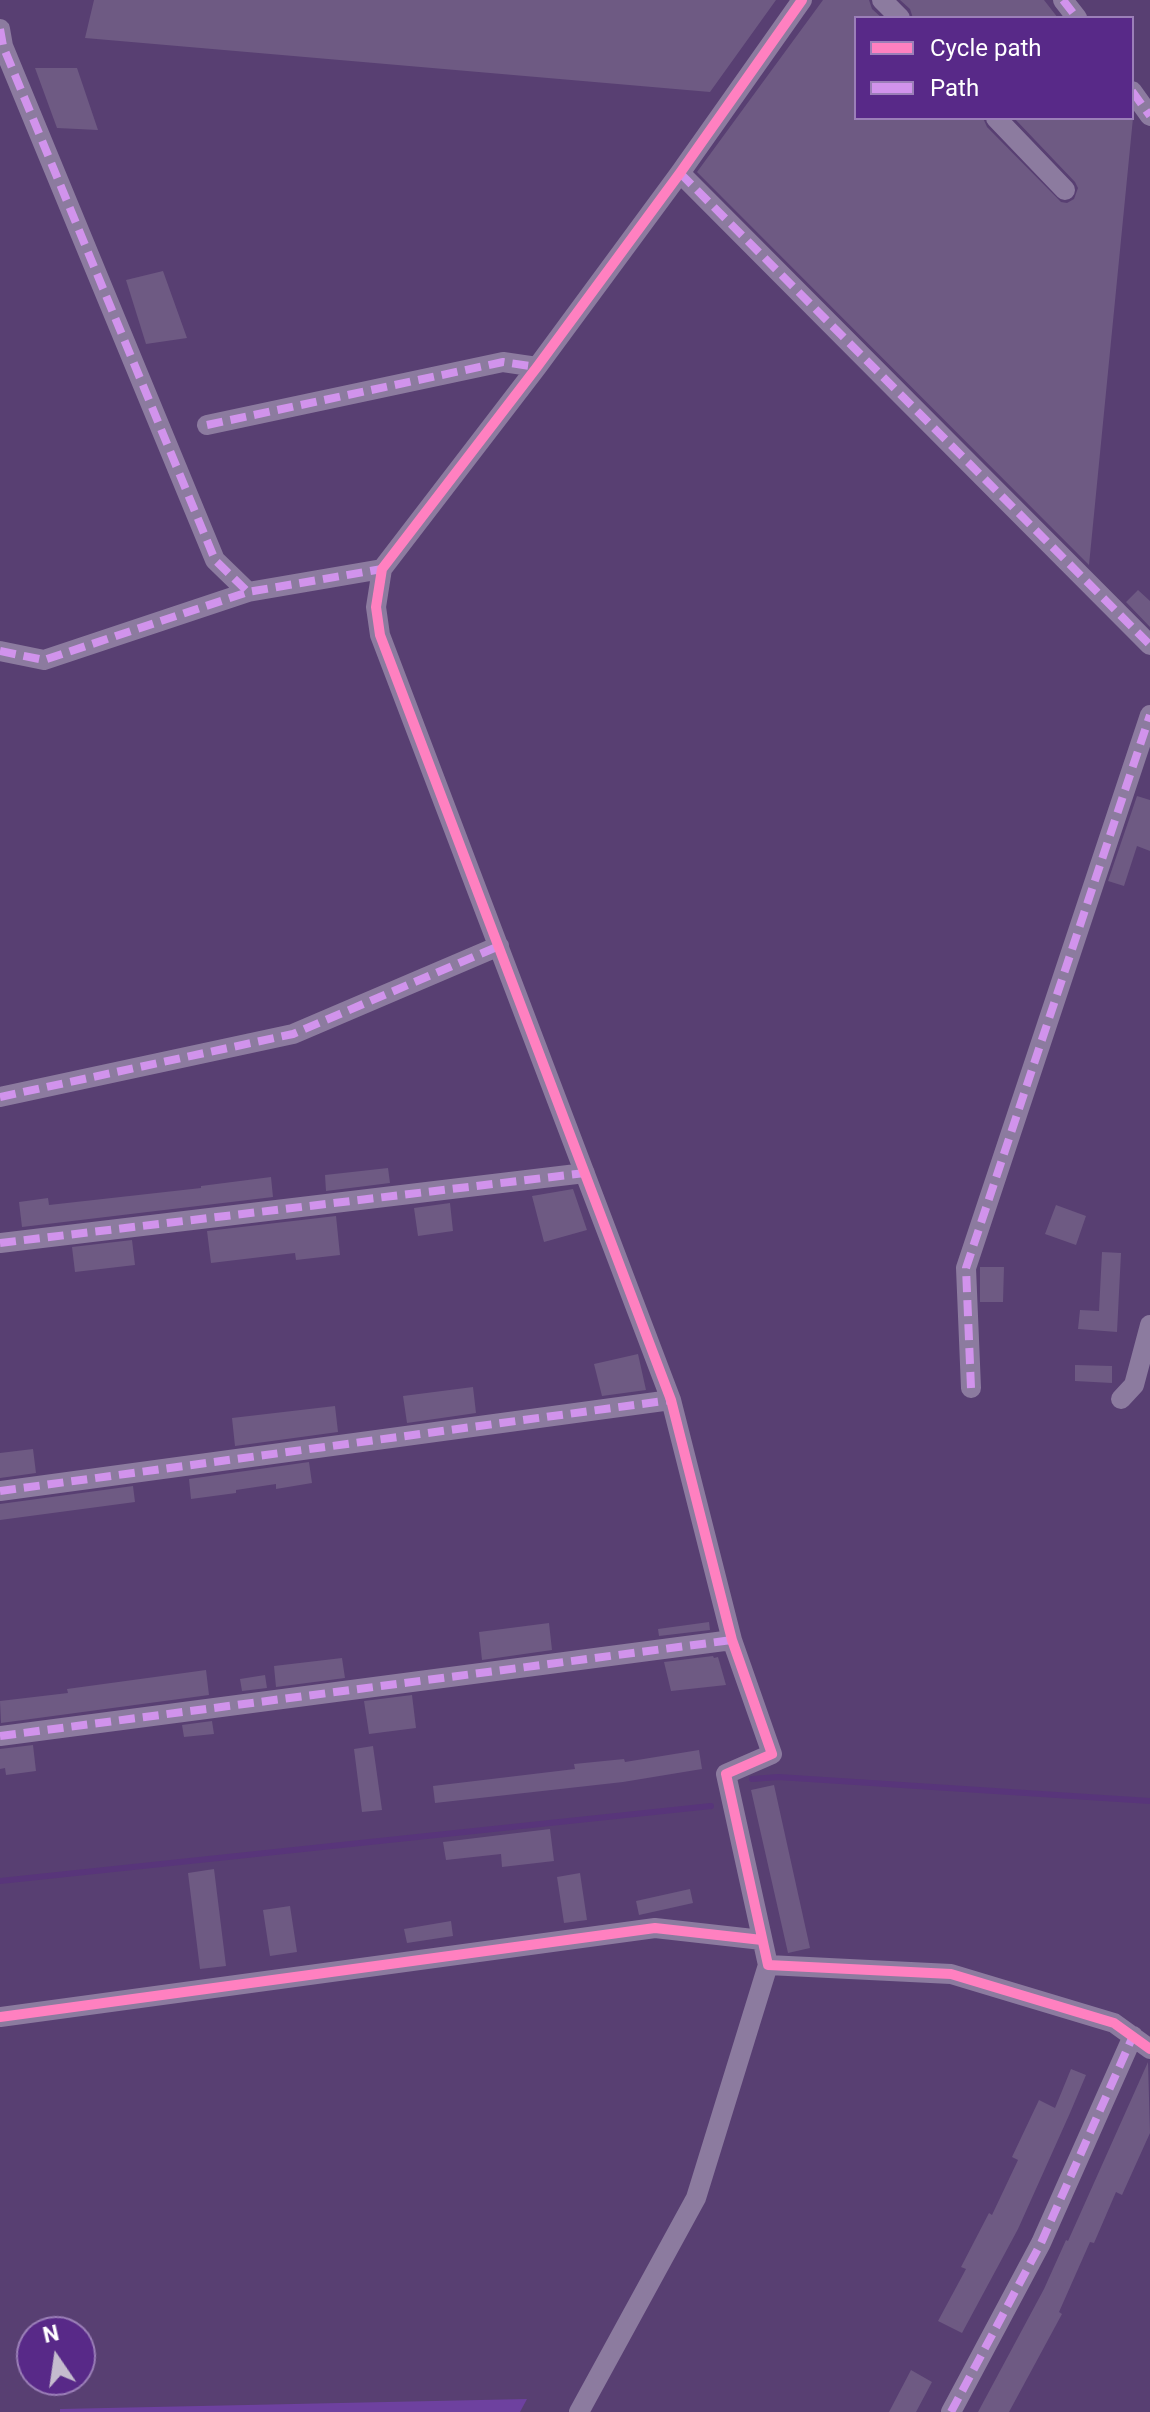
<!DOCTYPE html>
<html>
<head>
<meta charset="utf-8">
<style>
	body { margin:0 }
	#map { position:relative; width:1150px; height:2412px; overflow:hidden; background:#583f72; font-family:Roboto,sans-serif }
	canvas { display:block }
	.legend { position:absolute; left:854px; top:16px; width:280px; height:104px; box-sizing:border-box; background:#582988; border:2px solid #9b7fb8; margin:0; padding:10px 14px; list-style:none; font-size:24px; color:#fff }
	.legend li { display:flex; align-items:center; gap:16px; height:40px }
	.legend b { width:40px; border:2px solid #9b7fb8 }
	.north { position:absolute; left:16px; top:2316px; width:80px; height:80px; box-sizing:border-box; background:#582988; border:2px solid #9b7fb8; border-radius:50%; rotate:347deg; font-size:22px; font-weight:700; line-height:32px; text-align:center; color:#fff }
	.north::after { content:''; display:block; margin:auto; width:28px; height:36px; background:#c5bcce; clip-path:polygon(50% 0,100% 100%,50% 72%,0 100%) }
</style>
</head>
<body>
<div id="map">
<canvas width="1150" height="2412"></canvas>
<ul class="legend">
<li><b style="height:10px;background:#ff80c0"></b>Cycle path</li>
<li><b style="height:10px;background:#d193ec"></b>Path</li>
</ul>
<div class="north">N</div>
</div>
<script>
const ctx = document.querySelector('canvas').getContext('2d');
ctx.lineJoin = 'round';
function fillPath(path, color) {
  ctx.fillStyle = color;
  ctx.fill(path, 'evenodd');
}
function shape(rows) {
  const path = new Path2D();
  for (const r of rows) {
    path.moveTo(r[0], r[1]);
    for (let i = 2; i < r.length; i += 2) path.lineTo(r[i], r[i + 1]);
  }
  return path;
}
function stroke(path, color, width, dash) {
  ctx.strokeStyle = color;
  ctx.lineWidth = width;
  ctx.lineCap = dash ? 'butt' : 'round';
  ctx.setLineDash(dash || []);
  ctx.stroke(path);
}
fillPath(shape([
	[527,2399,520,2412,60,2412,60,2409]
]), '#6e419f');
stroke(shape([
	[752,1779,778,1777,1150,1801],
	[0,1881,711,1806]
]), '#58357a', 6);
fillPath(shape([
	[94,0,776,0,710,92,85,38],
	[823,0,869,0,872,9,882,18,856,18,856,118,983,118,987,127,1061,202,1067,203,1074,199,1078,188,1075,182,1014,118,1133,118,1089,565,697,172],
	[900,0,1044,0,1058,18,913,18,910,9],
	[35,68,77,68,98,130,57,128],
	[163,271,187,338,146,344,126,280],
	[1138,590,1150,601,1150,627,1126,602],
	[1137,796,1150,800,1150,851,1137,846,1124,886,1108,881],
	[388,1168,390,1183,326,1191,325,1175],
	[271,1177,273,1197,22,1227,19,1202,48,1198,49,1205,201,1188,201,1186],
	[573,1189,587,1230,544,1242,532,1196],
	[450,1203,453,1231,418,1236,414,1208],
	[1056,1205,1086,1216,1076,1245,1045,1234],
	[336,1216,340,1255,296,1260,295,1253,211,1263,207,1231],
	[132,1240,135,1265,75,1272,72,1247],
	[1102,1252,1121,1253,1117,1332,1078,1329,1080,1310,1099,1311],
	[980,1267,1004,1267,1003,1302,980,1302],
	[638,1354,646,1390,602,1396,594,1364],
	[1075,1365,1112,1366,1112,1383,1075,1381],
	[473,1387,476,1413,407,1423,403,1396],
	[335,1406,338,1432,235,1446,232,1418],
	[33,1449,36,1473,0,1478,0,1453],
	[309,1462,312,1483,276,1489,276,1484,236,1490,236,1493,191,1499,189,1479],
	[133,1486,135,1502,0,1520,0,1504],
	[709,1622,710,1630,659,1636,658,1629],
	[549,1623,552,1650,482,1660,479,1632],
	[713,1656,714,1658,718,1657,726,1685,671,1691,664,1662],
	[342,1658,345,1678,276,1687,274,1666],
	[206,1670,209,1695,1,1723,0,1701,68,1693,67,1689],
	[265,1675,267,1688,242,1691,240,1679],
	[412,1695,416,1728,369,1734,364,1701],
	[212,1721,214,1734,184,1737,182,1725],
	[33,1745,36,1771,6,1775,5,1768,0,1769,0,1749],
	[373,1746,382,1810,362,1812,354,1749],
	[699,1750,702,1769,623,1782,435,1803,433,1786,575,1769,574,1764,624,1759,625,1762],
	[774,1785,810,1948,788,1953,751,1790],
	[550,1829,554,1861,502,1867,501,1854,446,1860,443,1842],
	[214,1869,226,1966,200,1969,188,1873],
	[580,1873,587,1920,564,1923,557,1877],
	[690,1889,693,1903,639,1915,636,1901],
	[290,1906,297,1952,270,1956,263,1910],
	[451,1921,453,1936,407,1943,404,1929],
	[1148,2062,1150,2133,1122,2195,1116,2192,1094,2243,1090,2242,1059,2312,1062,2314,1009,2412,978,2412,1044,2289,1066,2240,1068,2241],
	[1071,2069,1086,2075,1070,2113,1018,2229,962,2333,938,2321,966,2269,961,2267,989,2213,992,2215,1018,2160,1012,2157,1039,2100,1055,2108],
	[911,2370,932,2382,916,2412,889,2412]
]), '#6e5a83');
stroke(shape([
	[882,0,900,18],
	[1063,0,1077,18],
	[0,29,3,46,215,560,248,592],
	[1132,91,1150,116],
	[996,118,1065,190],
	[680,173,1150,645],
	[207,425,503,362,537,367],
	[0,651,44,660,248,592,382,569],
	[0,1097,293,1034,499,946],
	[0,1243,585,1173],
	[971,1388,966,1268,1150,715],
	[1121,1399,1134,1385,1150,1325],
	[0,1491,671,1400],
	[0,1736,732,1640],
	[768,1965,951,1974,1114,2023,1150,2049],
	[0,2017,655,1928,762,1940],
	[579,2412,696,2198,768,1965,726,1774,772,1754,732,1640,671,1400,380,635,376,607,382,569,537,367,680,173,802,0],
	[951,2412,1041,2243,1133,2036]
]), '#8c7b9f', 20);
stroke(shape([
	[1063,0,1077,18],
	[0,29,3,46,215,560,248,592],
	[1132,91,1150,116],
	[680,173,1150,645],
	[207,425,503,362,537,367],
	[0,651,44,660,248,592,382,569],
	[0,1097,293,1034,499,946],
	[0,1243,585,1173],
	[971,1388,966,1268,1150,715],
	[0,1491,671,1400],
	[0,1736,732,1640],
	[951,2412,1041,2243,1133,2036]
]), '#d193ec', 8, [16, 8]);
stroke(shape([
	[802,0,680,173,537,367,382,569,376,607,380,635,671,1400,732,1640,772,1754,726,1774,768,1965,951,1974,1114,2023,1150,2049],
	[0,2017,655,1928,762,1940]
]), '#ff80c0', 10);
</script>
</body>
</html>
